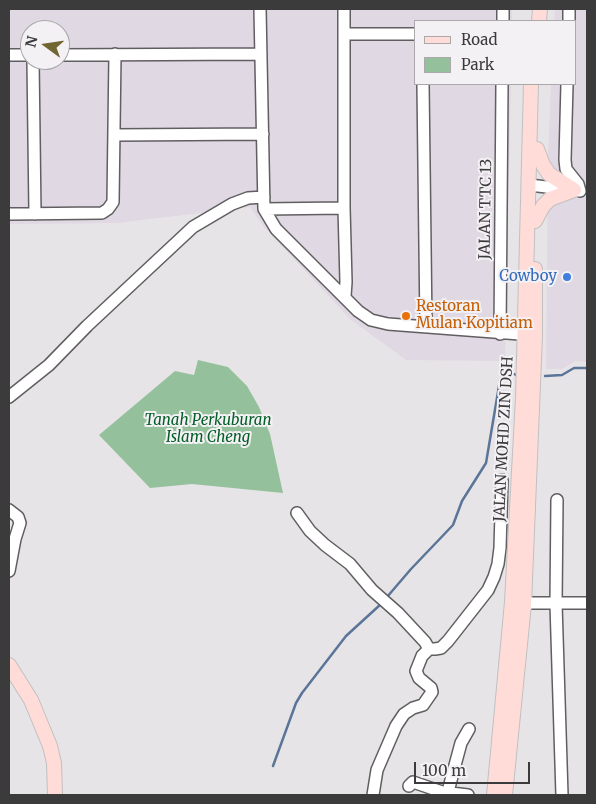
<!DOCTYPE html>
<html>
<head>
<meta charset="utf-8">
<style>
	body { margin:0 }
	#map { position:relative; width:596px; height:804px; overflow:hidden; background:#e7e4e7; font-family:Merriweather,serif }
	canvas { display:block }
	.frame { position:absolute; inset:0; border:10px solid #3c3b3c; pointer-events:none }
	.legend { position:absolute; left:414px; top:20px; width:162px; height:65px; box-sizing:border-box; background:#f4f1f5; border:1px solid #aaa8ab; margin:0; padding:6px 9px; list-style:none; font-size:15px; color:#3c3b3c }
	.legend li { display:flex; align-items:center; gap:10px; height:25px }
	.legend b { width:25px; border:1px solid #aaa8ab }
	.north { position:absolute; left:20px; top:20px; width:50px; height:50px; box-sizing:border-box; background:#f4f1f5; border:1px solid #aaa8ab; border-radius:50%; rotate:284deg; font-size:14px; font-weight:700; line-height:20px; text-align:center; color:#3c3b3c }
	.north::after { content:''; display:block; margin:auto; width:18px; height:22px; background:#716532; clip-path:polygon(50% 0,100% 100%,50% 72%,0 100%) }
	.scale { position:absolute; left:414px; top:762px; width:116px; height:22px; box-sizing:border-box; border:2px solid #3c3b3c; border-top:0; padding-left:6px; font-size:15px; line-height:18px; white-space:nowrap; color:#3c3b3c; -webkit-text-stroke:4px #f4f1f5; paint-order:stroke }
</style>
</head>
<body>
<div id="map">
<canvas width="596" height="804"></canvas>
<div class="frame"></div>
<ul class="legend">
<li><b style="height:6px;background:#ffdcd7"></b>Road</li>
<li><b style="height:14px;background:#94c19c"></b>Park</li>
</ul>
<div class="north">N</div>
<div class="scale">100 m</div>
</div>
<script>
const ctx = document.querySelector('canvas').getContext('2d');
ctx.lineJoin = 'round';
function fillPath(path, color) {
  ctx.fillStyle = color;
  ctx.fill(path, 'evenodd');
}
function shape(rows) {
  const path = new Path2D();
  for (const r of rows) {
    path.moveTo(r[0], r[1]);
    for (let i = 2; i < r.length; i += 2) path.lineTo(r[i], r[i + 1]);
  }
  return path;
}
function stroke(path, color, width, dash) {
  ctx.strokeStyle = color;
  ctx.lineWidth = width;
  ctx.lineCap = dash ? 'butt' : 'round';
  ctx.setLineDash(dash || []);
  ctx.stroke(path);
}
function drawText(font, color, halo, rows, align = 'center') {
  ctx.font = font + ' Merriweather,serif';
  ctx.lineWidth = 4;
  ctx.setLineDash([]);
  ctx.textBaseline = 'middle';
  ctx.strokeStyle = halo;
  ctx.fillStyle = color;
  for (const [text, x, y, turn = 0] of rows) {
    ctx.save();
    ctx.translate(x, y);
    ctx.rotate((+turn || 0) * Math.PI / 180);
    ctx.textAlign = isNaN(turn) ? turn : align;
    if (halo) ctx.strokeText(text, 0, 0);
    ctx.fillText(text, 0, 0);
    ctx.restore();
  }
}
fillPath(shape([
	[9,9,512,9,512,21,415,21,415,84,511,84,505,361,406,360,350,319,264,227,250,207,117,223,9,224],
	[30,30,60,30,60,60,30,60],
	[555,9,587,9,587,362,576,361,562,369,546,369,548,153,551,84,575,84,575,21,554,21]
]), '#e0d8e2');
fillPath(shape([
	[198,360,228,367,247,386,259,407,270,434,283,493,192,484,150,488,99,435,175,371,194,375]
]), '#94c19c');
stroke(shape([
	[545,376,562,375,574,368,587,368],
	[387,597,411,569,453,525,462,501,486,463,500,380,504,374,510,372,516,375],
	[273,766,296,703,302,693,346,636,381,604]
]), '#5b7598', 2.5);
const minor = shape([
	[260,9,264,209,276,229,358,311,371,320,388,324,533,335],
	[344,9,344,208,346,282,345,296],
	[503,21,503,9],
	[569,21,569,9],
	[344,34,415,34],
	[9,55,30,55],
	[60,55,261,54],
	[33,60,35,214],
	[423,84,426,327],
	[567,84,565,160,566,169,578,184,580,191],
	[114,135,263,134],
	[529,185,573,190],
	[264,209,344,208],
	[9,214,102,213,108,209,113,202,115,54],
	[500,334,502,84],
	[9,397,49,365,87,326,193,227,232,204,248,198,264,197],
	[557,500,556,604,562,795],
	[9,510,18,517,20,523,15,539,9,571],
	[297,513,310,531,325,545,350,564,372,590,398,613,425,642,429,649,435,649,441,648,448,641,488,590,494,577,498,564,500,548,502,480],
	[516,603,587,603],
	[409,786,413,782,448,794,451,793,468,795],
	[373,795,377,770,396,726,404,714,413,708,423,705,432,692,431,688,419,678,416,671,422,656,429,649],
	[447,795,461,743,469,729]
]);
const major = shape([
	[539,21,540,9],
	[537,149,543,165,549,174,574,190],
	[535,221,543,206,550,199,574,190],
	[9,665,31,700,50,746,54,763,55,795],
	[494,795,512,602,523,397,531,84],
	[505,795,524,604,535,335,535,269]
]);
stroke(minor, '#615e61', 14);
stroke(major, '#c1c0c1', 16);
stroke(minor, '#fff', 11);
stroke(major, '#ffdcd7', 14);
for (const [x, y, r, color] of [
	[567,277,5,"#3f7fe0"],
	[406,316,5,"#e8710a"]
]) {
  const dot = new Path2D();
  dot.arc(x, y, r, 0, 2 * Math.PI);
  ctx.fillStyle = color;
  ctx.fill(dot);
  stroke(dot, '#f4f1f5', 2);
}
drawText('15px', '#3c3b3c', '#f4f1f5', [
	["JALAN TTC 13",486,209,-89],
	["JALAN MOHD ZIN DSH",504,439,-87]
]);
drawText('15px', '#366cbe', '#f4f1f5', [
	["Cowboy",557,277]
], 'right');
drawText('15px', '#c56008', '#f4f1f5', [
	["Restoran",416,307],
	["Mulan Kopitiam",416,324]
], 'left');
drawText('italic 15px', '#035e27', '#f4f1f5', [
	["Tanah Perkuburan",208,421],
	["Islam Cheng",208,438]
]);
</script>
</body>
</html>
